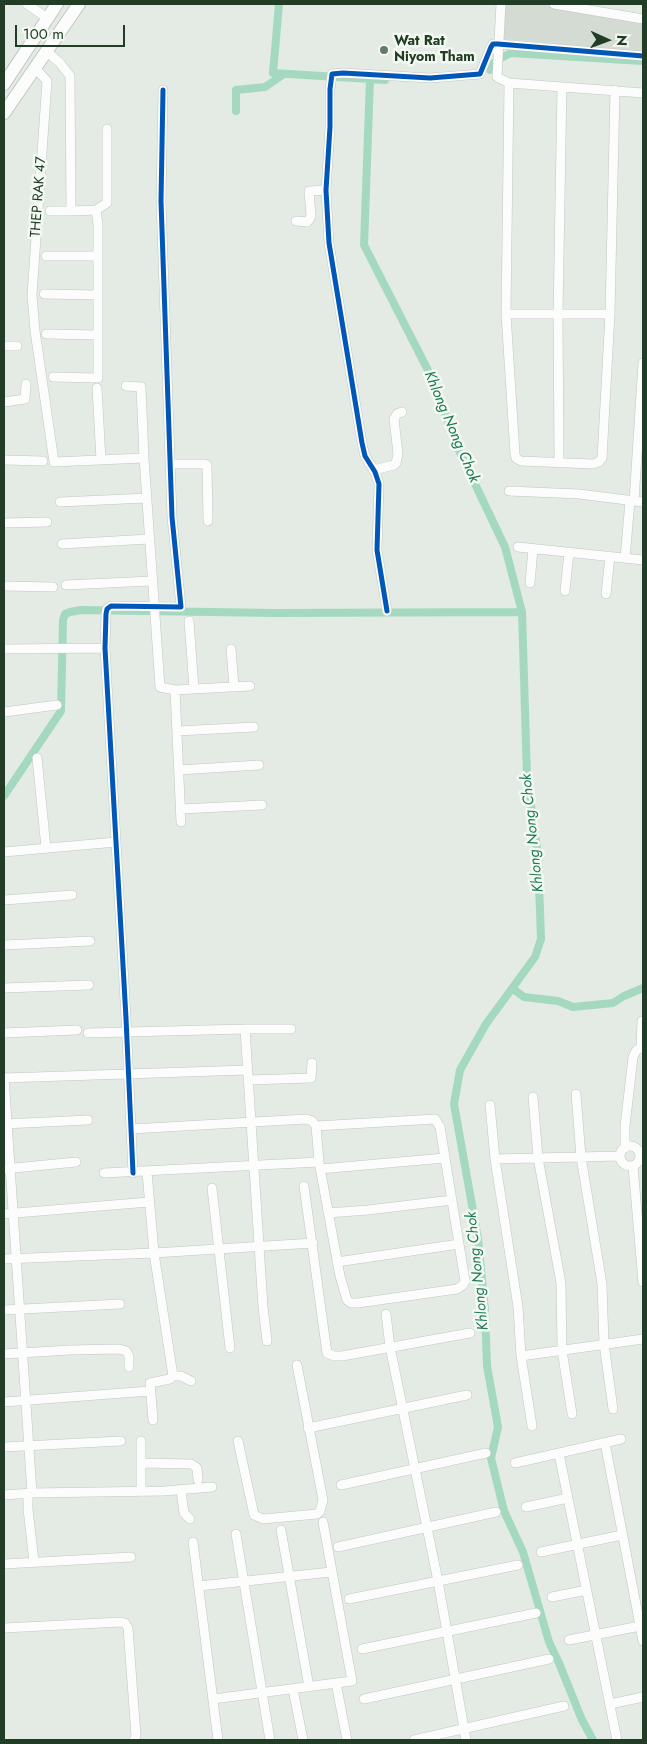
<!DOCTYPE html>
<html>
<head>
<meta charset="utf-8">
<style>
	body { margin:0 }
	#map { position:relative; width:647px; height:1744px; overflow:hidden; background:#e4eae4; font-family:Jost,sans-serif }
	canvas { display:block }
	.frame { position:absolute; inset:0; border:5px solid #213d25; pointer-events:none }
	.north { position:absolute; left:582px; top:15px; width:50px; height:50px; -webkit-text-stroke:4px #f3f9f2; paint-order:stroke; rotate:92deg; font-size:14px; font-weight:700; line-height:20px; text-align:center; color:#213d25 }
	.north::after { content:''; display:block; margin:auto; width:18px; height:22px; background:#213d25; clip-path:polygon(50% 0,100% 100%,50% 72%,0 100%) }
	.scale { position:absolute; left:15px; top:25px; width:110px; height:22px; box-sizing:border-box; border:2px solid #213d25; border-top:0; padding-left:6px; font-size:15px; line-height:18px; white-space:nowrap; color:#213d25; -webkit-text-stroke:4px #f3f9f2; paint-order:stroke }
</style>
</head>
<body>
<div id="map">
<canvas width="647" height="1744"></canvas>
<div class="frame"></div>
<div class="north">N</div>
<div class="scale">100 m</div>
</div>
<script>
const ctx = document.querySelector('canvas').getContext('2d');
ctx.lineJoin = 'round';
function fillPath(path, color) {
  ctx.fillStyle = color;
  ctx.fill(path, 'evenodd');
}
function shape(rows) {
  const path = new Path2D();
  for (const r of rows) {
    if (r.length === 3) {
      path.moveTo(r[0] + r[2], r[1]);
      path.arc(r[0], r[1], r[2], 0, 2 * Math.PI);
      continue;
    }
    path.moveTo(r[0], r[1]);
    for (let i = 2; i < r.length; i += 2) path.lineTo(r[i], r[i + 1]);
  }
  return path;
}
function stroke(path, color, width, dash) {
  ctx.strokeStyle = color;
  ctx.lineWidth = width;
  ctx.lineCap = dash ? 'butt' : 'round';
  ctx.setLineDash(dash || []);
  ctx.stroke(path);
}
function drawText(font, color, halo, rows, align = 'center') {
  ctx.font = font + ' Jost,sans-serif';
  ctx.lineWidth = 5;
  ctx.setLineDash([]);
  ctx.textBaseline = 'middle';
  ctx.strokeStyle = halo;
  ctx.fillStyle = color;
  for (const [text, x, y, turn = 0] of rows) {
    ctx.save();
    ctx.translate(x, y);
    ctx.rotate((+turn || 0) * Math.PI / 180);
    ctx.textAlign = isNaN(turn) ? turn : align;
    if (halo) ctx.strokeText(text, 0, 0);
    ctx.fillText(text, 0, 0);
    ctx.restore();
  }
}
fillPath(shape([
	[505,4,541,4,643,22,643,52,504,39]
]), '#d3dbd2');
stroke(shape([
	[279,4,273,73,370,79,364,245,435,384,455,442,505,547,522,612,527,777,538,855,541,939,535,957,486,1024,460,1070,454,1104,478,1239,485,1311,487,1366,498,1427,491,1458,504,1511,523,1552,549,1642,559,1663,582,1720,593,1740],
	[490,70,493,64,501,58,511,53,643,61],
	[370,79,385,80],
	[236,111,236,90,265,87,284,74],
	[4,796,61,711,63,620,65,614,70,612,81,610,275,613,522,612],
	[513,989,524,997,558,1001,573,1007,613,1003,624,996,643,988]
]), '#a4d9c0', 8);
const minor = shape([
	[27,4,47,18],
	[501,4,497,77,509,83,643,93],
	[554,4,643,19],
	[47,52,60,63,70,76,71,211,96,210,98,224,98,378,53,377],
	[35,68,47,81,32,295,35,331,54,462,144,458,160,687,175,690,181,822],
	[509,83,506,314,515,454,516,458,521,461,593,464,599,462,602,458,610,314,615,90],
	[96,210,107,203,107,129],
	[50,211,71,211],
	[296,221,307,222,309,220,311,216,309,191,326,190],
	[46,256,98,256],
	[44,294,98,295],
	[506,314,610,314],
	[46,334,98,335],
	[4,346,17,346],
	[126,386,141,387,144,458],
	[97,388,101,460],
	[4,402,25,399,26,384],
	[4,460,43,461],
	[559,463,558,313,562,87],
	[170,464,204,464,207,465,208,521],
	[373,470,394,465,396,463,398,454,394,419,397,414,402,412],
	[509,491,579,494,643,502],
	[634,501,643,363],
	[60,502,147,498],
	[4,523,47,522],
	[62,544,149,539],
	[518,547,643,560],
	[625,558,630,501],
	[530,583,533,549],
	[66,585,152,581],
	[4,586,53,587],
	[565,591,569,552],
	[606,594,610,556],
	[387,611,377,550,379,484,375,472,365,456,362,443,329,243,326,190,330,127,330,89,332,74,343,73,430,78,480,74,491,47,493,44,498,44,643,56],
	[189,621,194,689],
	[4,649,105,648],
	[231,649,234,687],
	[175,690,250,686],
	[4,712,57,705],
	[177,731,254,727],
	[37,758,46,848],
	[179,770,259,765],
	[181,809,262,805],
	[4,852,116,842],
	[4,900,72,895],
	[4,945,90,941],
	[4,988,89,985],
	[245,1029,263,1307,267,1341],
	[4,1033,77,1030],
	[88,1033,245,1029,291,1029],
	[641,1046,642,1021],
	[4,1077,32,1493],
	[4,1078,247,1070],
	[248,1080,311,1078,312,1063],
	[576,1094,581,1157,602,1284,604,1344,613,1409],
	[533,1097,538,1158,561,1283,562,1350,572,1414],
	[490,1105,495,1159,518,1307,521,1356,532,1426],
	[4,1124,88,1120],
	[131,1129,306,1119,312,1121,316,1126],
	[630,1156,10],
	[625,1148,625,1126,633,1057,636,1051,643,1046],
	[495,1159,620,1156],
	[633,1166,643,1282],
	[4,1169,76,1162],
	[320,1169,445,1158],
	[147,1172,154,1253,173,1376,170,1379,150,1383,153,1420],
	[104,1173,319,1162,316,1126,435,1119,440,1127,465,1281,463,1285,457,1289,358,1303,351,1303,347,1300,340,1276,319,1162],
	[133,1173,126,1018,105,648,106,614,107,609,111,606,181,607,172,517,161,201,163,90],
	[304,1186,327,1353,334,1356,342,1356,470,1333],
	[212,1188,230,1348],
	[328,1213,368,1210,452,1200],
	[4,1214,149,1202],
	[4,1259,154,1253,313,1243],
	[337,1262,459,1244],
	[4,1310,120,1304],
	[386,1314,390,1347,438,1581,466,1740],
	[4,1354,70,1350,119,1349,126,1351,129,1356,129,1367],
	[521,1356,643,1339],
	[173,1376,181,1376,191,1381],
	[4,1402,150,1391],
	[308,1428,467,1395],
	[141,1441,141,1492],
	[238,1441,254,1515,263,1519,317,1514,320,1511,323,1500,297,1365],
	[605,1443,643,1641],
	[4,1447,121,1441],
	[559,1454,617,1740],
	[141,1463,191,1464,197,1468,198,1480],
	[515,1463,621,1439],
	[341,1485,486,1453],
	[181,1490,184,1513,190,1519],
	[28,1493,28,1509,34,1562],
	[4,1495,32,1493,164,1491,212,1487],
	[526,1507,568,1498],
	[281,1530,309,1687],
	[236,1534,270,1740],
	[193,1542,218,1740],
	[338,1547,496,1512],
	[541,1552,622,1535],
	[4,1564,131,1557],
	[199,1586,331,1572],
	[552,1597,587,1590],
	[349,1599,518,1565],
	[4,1628,121,1622,125,1623,128,1628,136,1736,134,1740],
	[569,1640,640,1626],
	[362,1649,536,1613],
	[336,1683,347,1740],
	[293,1689,303,1740],
	[213,1699,352,1681,323,1522],
	[364,1699,549,1659],
	[610,1704,643,1697],
	[414,1740,564,1706]
]);
const secondary = shape([
	[4,84,57,4],
	[4,113,79,4]
]);
stroke(minor, '#c1c7c1', 10);
stroke(secondary, '#c0c7c0', 14);
stroke(minor, '#fbfcfb', 9);
stroke(secondary, '#fbfcfb', 12);
stroke(shape([
	[387,611,377,550,379,484,375,472,365,456,362,443,329,243,326,190,330,127,330,89,332,74,343,73,430,78,480,74,491,47,493,44,498,44,643,56],
	[133,1173,126,1018,105,648,106,614,107,609,111,606,181,607,172,517,161,201,163,90]
]), '#0057b8', 5);
for (const [x, y, r, color] of [
	[384,50,5,"#657a68"]
]) {
  const dot = new Path2D();
  dot.arc(x, y, r, 0, 2 * Math.PI);
  ctx.fillStyle = color;
  ctx.fill(dot);
  stroke(dot, '#f3f9f2', 2);
}
drawText('bold 14px', '#213d25', '#f3f9f2', [
	["Wat Rat",394,42],
	["Niyom Tham",394,58]
], 'left');
drawText('14px', '#213d25', '#f3f9f2', [
	["THEP RAK 47",39,197,-86]
]);
drawText('italic 15px', '#1b7a50', '#f3f9f2', [
	["Khlong Nong Chok",451,427,67],
	["Khlong Nong Chok",533,833,-96],
	["Khlong Nong Chok",478,1271,-96]
]);
</script>
</body>
</html>
